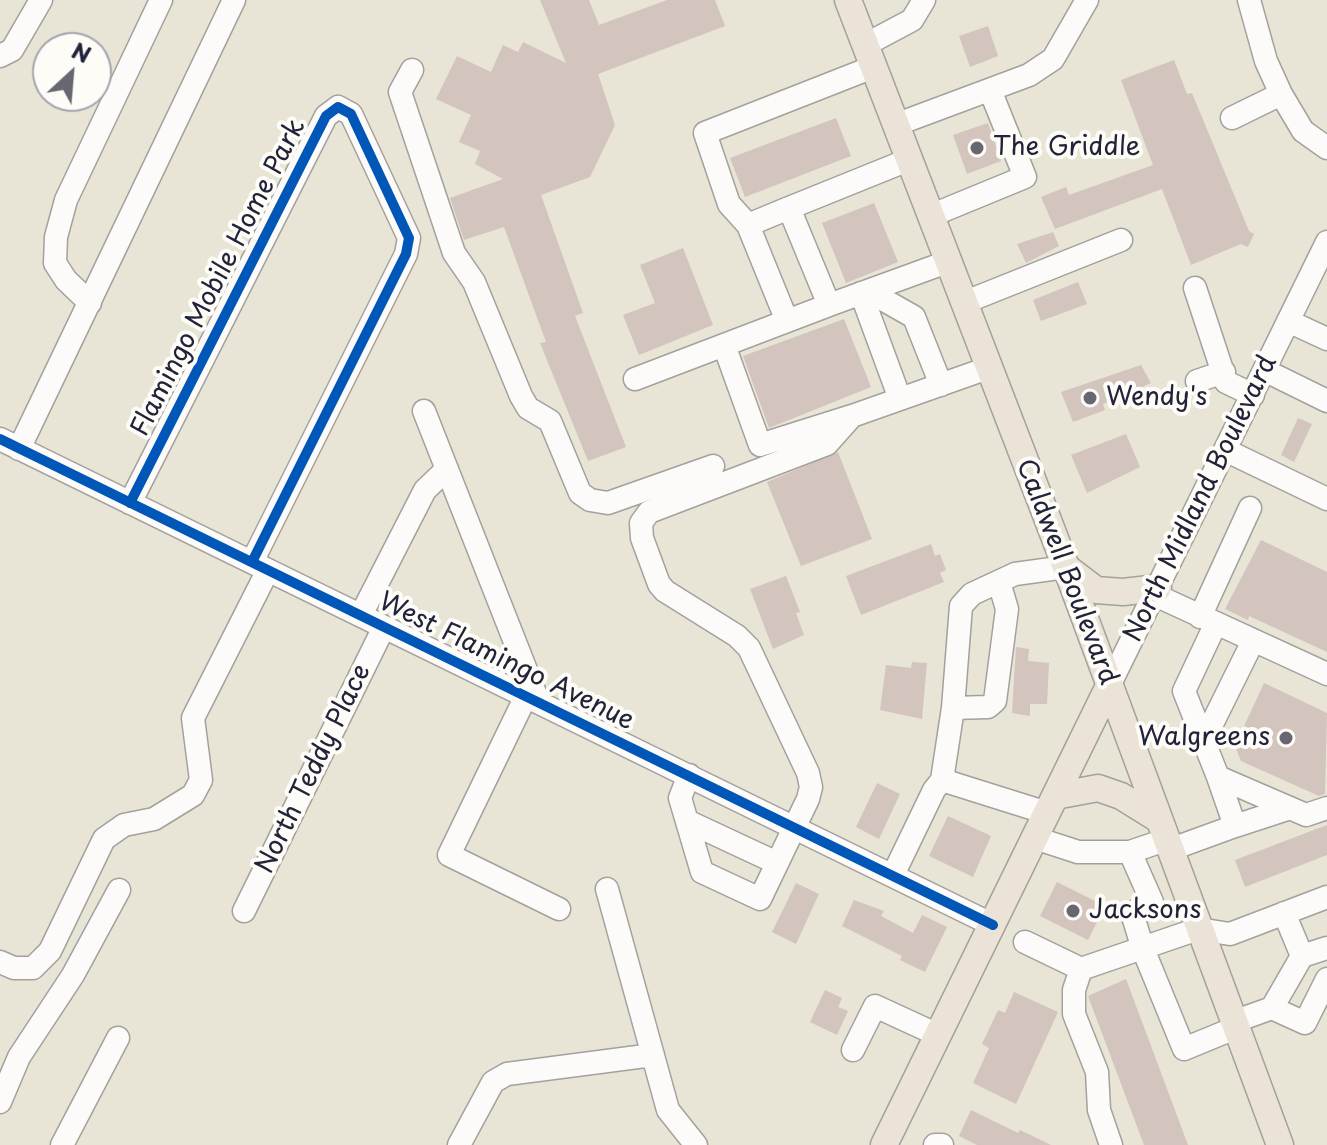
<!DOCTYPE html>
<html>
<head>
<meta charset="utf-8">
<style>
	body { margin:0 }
	#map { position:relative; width:1327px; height:1145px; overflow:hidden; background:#e8e4d6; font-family:"Playpen Sans",sans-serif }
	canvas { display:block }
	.north { position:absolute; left:32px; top:32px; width:80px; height:80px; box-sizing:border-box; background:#fdfcf7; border:2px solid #a5a5ac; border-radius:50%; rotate:26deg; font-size:22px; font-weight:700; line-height:32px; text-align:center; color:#22223b }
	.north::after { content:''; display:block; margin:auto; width:28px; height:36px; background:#676671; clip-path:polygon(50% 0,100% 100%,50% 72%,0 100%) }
</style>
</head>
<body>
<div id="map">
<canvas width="1327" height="1145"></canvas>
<div class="north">N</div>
</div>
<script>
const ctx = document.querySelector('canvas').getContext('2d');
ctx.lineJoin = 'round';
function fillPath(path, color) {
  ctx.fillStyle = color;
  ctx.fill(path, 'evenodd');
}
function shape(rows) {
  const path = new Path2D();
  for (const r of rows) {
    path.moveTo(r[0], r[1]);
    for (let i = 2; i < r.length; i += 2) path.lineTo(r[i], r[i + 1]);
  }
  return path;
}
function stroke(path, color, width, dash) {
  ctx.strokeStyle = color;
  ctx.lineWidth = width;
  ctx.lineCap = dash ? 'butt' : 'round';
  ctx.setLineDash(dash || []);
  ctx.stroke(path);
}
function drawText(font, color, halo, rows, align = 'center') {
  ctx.font = font + ' "Playpen Sans",sans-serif';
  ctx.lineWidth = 8;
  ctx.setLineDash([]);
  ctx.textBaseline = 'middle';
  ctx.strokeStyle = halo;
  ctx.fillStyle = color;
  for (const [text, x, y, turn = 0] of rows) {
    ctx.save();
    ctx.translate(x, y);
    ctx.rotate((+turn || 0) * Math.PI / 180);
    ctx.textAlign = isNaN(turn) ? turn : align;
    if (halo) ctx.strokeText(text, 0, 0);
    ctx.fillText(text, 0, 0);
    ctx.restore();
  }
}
fillPath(shape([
	[540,0,589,0,599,25,667,0,715,0,725,26,598,74,615,125,590,177,541,195,583,313,575,316,626,447,588,461,540,343,546,342,504,227,464,240,450,198,503,179,475,164,480,151,459,142,471,115,436,99,457,56,491,72,503,45,518,52,523,42,566,63],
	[988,26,998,56,970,67,959,36],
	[1174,60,1187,94,1192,93,1249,231,1254,234,1248,247,1241,244,1191,265,1162,189,1055,229,1041,197,1066,187,1069,195,1153,165,1121,80],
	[836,118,851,156,745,197,730,158],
	[988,123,1001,161,967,174,953,135],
	[874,203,898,262,846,283,822,223],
	[1053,232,1059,246,1026,263,1017,244],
	[683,248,713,325,639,355,623,315,655,303,640,265],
	[1078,282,1087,304,1041,321,1033,300],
	[844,319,871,387,769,428,743,356],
	[1141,365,1151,383,1103,404,1105,410,1073,422,1061,392],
	[1298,418,1312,424,1294,462,1281,455],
	[1126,434,1140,467,1087,493,1071,455],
	[838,452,872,539,801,566,767,482],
	[1261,540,1327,572,1327,652,1249,616,1248,620,1225,609],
	[931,544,935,556,940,554,946,570,940,573,944,582,861,615,846,576],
	[786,576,800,612,796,613,804,635,773,649,750,589],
	[1016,647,1029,649,1028,661,1049,663,1047,704,1030,704,1030,716,1012,713],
	[912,662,927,663,922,719,880,710,886,665,911,668],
	[1264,683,1327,713,1325,794,1319,796,1241,761,1235,746],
	[877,783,900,794,879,839,856,827],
	[948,816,991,836,973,877,929,856],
	[1327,825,1327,855,1245,887,1235,860],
	[1057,882,1105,906,1088,940,1040,916],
	[796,883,819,894,796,944,772,932],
	[854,900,884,911,881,916,913,933,922,915,947,927,925,972,900,960,902,956,842,926],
	[1126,979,1188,1145,1144,1145,1088,996],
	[825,990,842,998,838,1007,848,1011,837,1035,810,1022],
	[1014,992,1058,1012,1016,1104,973,1083,989,1048,982,1044,998,1010,1005,1013],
	[971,1110,1018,1133,1020,1130,1051,1145,977,1145,959,1136]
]), '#d3c4bd');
const minor = shape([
	[1249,0,1266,61,1281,94,1303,131,1327,148],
	[865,45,912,20,924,0],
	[0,56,12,50,41,0],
	[412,70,400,92,454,253,474,282,521,396,528,408,550,421,580,493,590,500,608,503,713,466],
	[1232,118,1281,94],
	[895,125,1029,75,1053,59,1087,0],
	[908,160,789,208,829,305,947,262],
	[930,216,1025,177,990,90],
	[748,225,789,208],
	[1195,288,1226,382,1253,395],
	[868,291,914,317,941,385],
	[861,293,900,399],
	[90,303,66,280,55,263,56,237,66,200,161,0],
	[963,303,1121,240],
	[787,321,829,305],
	[1288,321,1327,339],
	[724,345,760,445,852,416],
	[1264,370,1327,401],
	[635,379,787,321,748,225,729,204,705,133,873,67],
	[1197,381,1224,372],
	[424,411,539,703],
	[0,439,993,925],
	[19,449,234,0],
	[1225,450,1327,499],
	[130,503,326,116,338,107,351,114,409,238,406,254,252,562],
	[1155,595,1327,674],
	[361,615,425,490,447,469],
	[1200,617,1250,508],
	[1216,623,1184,691,1218,777,1306,815,1327,808],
	[1109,686,1327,242],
	[526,696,449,855,559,909],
	[953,708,988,707,995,701,1007,609,999,582],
	[1204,740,1253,641],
	[689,775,680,798,702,872,760,899,808,799,811,787,808,773,749,648,737,636,665,591,659,584,642,538,641,523,649,512,827,444,852,416,988,368],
	[942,780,953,708,961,606,972,594,1015,574,1066,567],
	[687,821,777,863],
	[1235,826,1290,808],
	[1035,838,1078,852,1130,852],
	[1165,840,1130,852,1152,902,1132,913,1143,949,1184,1049,1235,1028],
	[1169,850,1235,826,1218,777],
	[893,875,934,790,942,780,1047,813],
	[607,889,668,1110,696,1145],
	[244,911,384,627],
	[1284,913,1302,956,1327,948],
	[1025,942,1081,969,1198,929,1230,934,1327,897],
	[0,962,14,968,33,968,50,951,104,839,124,825,154,819,193,795,201,780,193,718,268,570],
	[1081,969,1074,990,1074,1014,1097,1072,1099,1110,1111,1145],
	[1272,1008,1305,1023,1327,979],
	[1233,1022,1272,1008,1302,956],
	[853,1050,875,1006,938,1035],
	[0,1102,19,1057,73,975,119,890],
	[62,1145,118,1038],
	[459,1145,493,1082,507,1074,653,1055],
	[935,1145,942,1145]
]);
const major = shape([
	[848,0,1066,567,1280,1145],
	[1066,567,1096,590,1123,592,1158,588],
	[1055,796,1098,788,1121,796,1158,819],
	[884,1145,1109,686]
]);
stroke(minor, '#a3a19c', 25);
stroke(major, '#a3a19c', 29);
stroke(minor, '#fcfbf9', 22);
stroke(major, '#ebe3d8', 26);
stroke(shape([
	[0,439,993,925],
	[130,503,326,116,338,107,351,114,409,238,406,254,252,562]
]), '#0057b8', 10);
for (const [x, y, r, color] of [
	[977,148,8,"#676671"],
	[1090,398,8,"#676671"],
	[1286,738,8,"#676671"],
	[1073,911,8,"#676671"]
]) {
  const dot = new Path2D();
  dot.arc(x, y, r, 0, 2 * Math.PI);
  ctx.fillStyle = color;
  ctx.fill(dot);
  stroke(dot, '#fdfcf7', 3);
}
drawText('26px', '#22223b', '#fdfcf7', [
	["The Griddle",993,148],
	["Wendy's",1106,398],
	["Walgreens",1270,738,"right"],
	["Jacksons",1089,911]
], 'left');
drawText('26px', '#22223b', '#fdfcf7', [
	["Flamingo Mobile Home Park",219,278,-63],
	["North Midland Boulevard",1201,499,-64],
	["Caldwell Boulevard",1066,572,69],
	["West Flamingo Avenue",506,662,26],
	["North Teddy Place",314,769,-64]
]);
</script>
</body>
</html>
